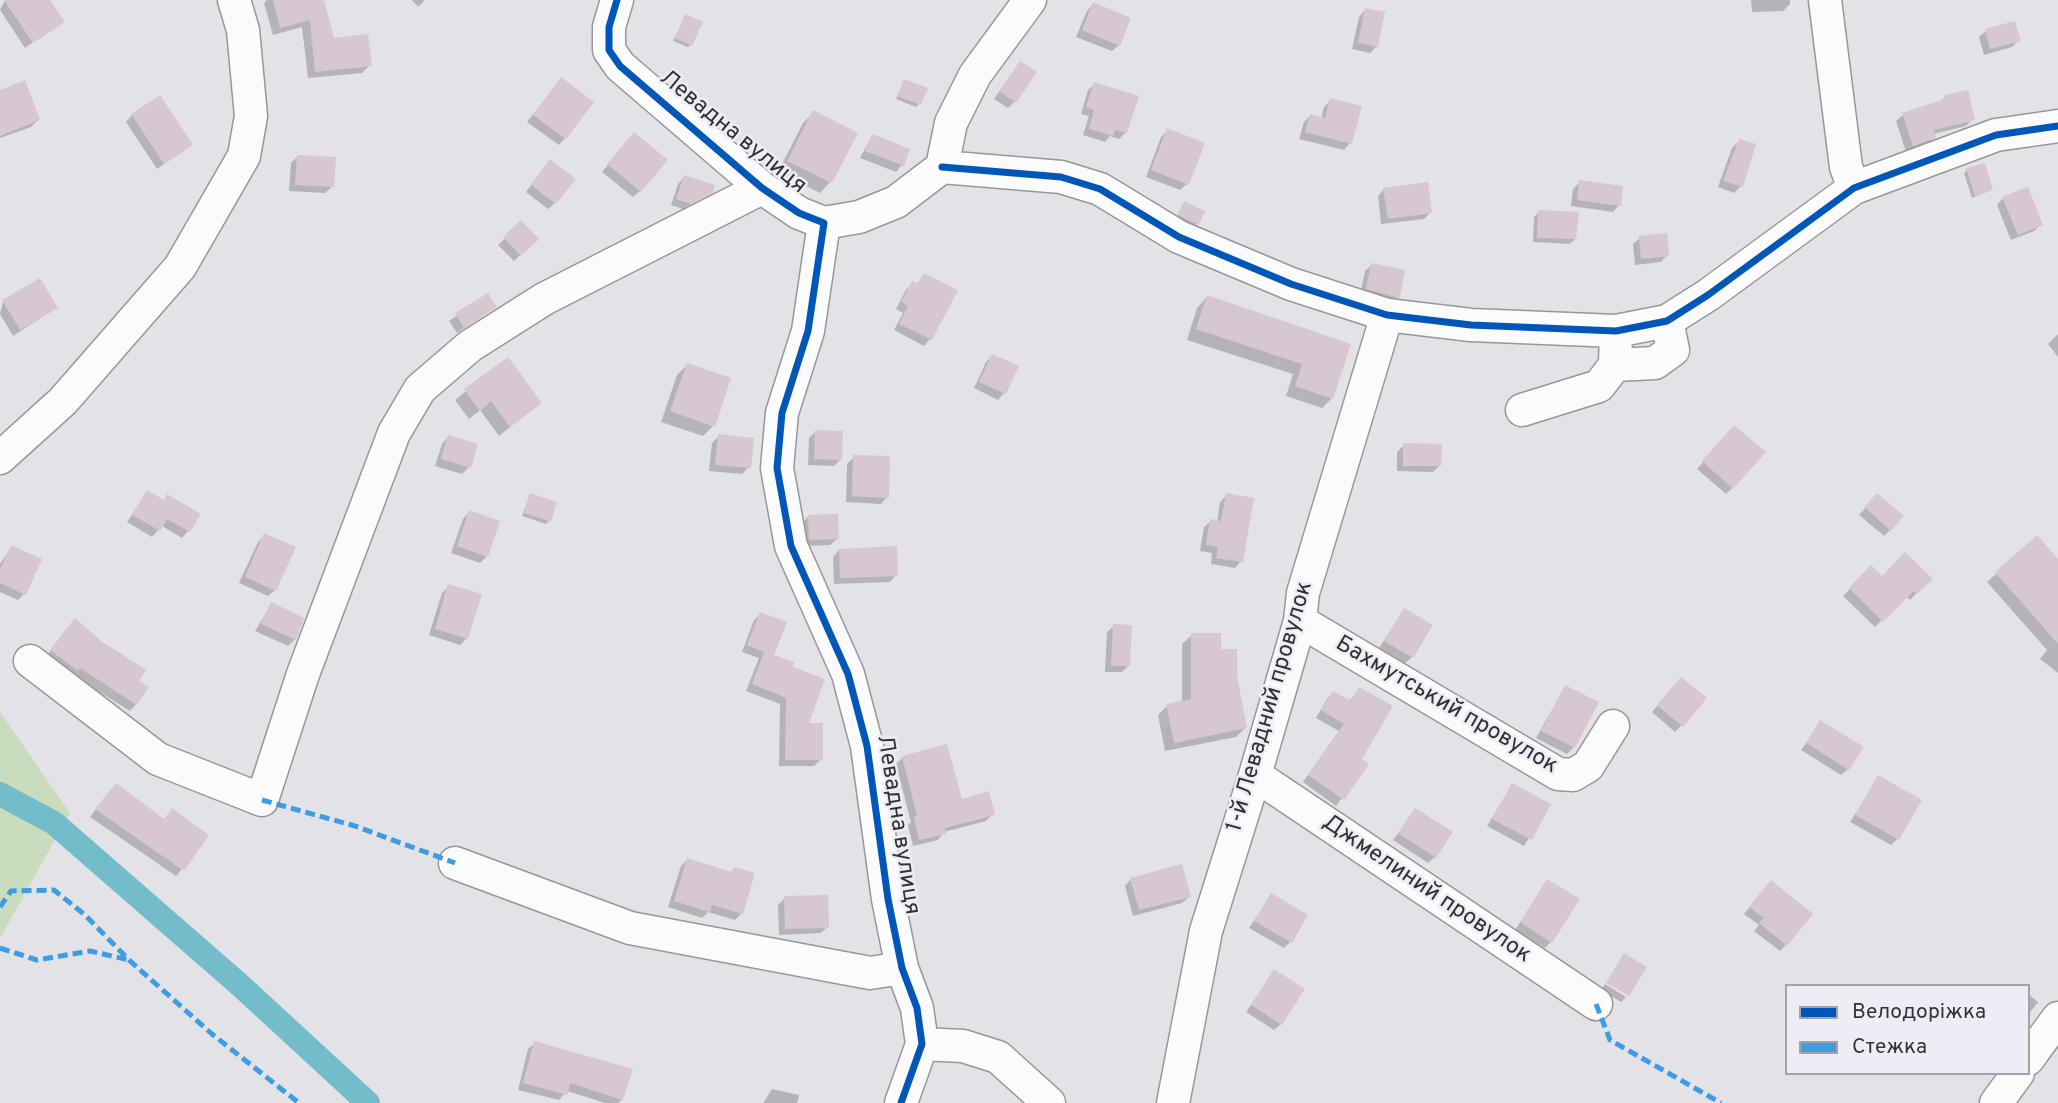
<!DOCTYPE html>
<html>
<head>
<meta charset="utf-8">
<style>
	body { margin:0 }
	#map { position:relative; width:2058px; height:1103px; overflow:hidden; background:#e2e2e7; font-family:Overpass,sans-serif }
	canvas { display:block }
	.legend { position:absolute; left:1785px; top:984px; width:245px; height:91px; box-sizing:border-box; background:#eeedf6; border:2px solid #a3a2a9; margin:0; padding:9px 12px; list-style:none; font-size:21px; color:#323235 }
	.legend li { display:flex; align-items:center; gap:14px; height:35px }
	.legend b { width:35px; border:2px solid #a3a2a9 }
</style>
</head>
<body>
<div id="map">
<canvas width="2058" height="1103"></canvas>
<ul class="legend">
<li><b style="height:9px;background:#0057b8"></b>Велодоріжка</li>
<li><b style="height:9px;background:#3e9de2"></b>Стежка</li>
</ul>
</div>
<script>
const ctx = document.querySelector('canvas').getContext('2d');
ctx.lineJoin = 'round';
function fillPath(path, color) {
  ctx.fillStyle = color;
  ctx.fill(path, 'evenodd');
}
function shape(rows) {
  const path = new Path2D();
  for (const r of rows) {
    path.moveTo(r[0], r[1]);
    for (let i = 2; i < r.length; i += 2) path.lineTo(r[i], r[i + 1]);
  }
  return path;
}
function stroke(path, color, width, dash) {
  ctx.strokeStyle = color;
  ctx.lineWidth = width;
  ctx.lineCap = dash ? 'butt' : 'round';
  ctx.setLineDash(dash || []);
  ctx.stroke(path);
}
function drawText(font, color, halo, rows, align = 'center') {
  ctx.font = font + ' Overpass,sans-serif';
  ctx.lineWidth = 5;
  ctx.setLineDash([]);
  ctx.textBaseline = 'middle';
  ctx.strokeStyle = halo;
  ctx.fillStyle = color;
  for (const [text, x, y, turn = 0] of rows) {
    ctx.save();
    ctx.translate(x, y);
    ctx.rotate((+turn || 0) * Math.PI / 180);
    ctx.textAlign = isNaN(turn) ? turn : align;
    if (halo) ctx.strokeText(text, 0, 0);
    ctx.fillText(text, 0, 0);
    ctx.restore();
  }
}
fillPath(shape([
	[0,712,70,813,0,938]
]), '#cadcbe');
fillPath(shape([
	[5,0,48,0,62,21,25,48,0,10],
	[267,0,322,0,333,40,370,65,362,73,308,78,302,27,273,35,264,3],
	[412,0,425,0,418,7],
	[1751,0,1790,0,1790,4,1783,11,1752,12],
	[1093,4,1119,45,1112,51,1076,37,1087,11],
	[1365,10,1377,46,1370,53,1352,49,1359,17],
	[686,16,690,45,688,47,673,41],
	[1986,31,2019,40,2012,47,1984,55,1979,37],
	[1020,63,1015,101,1008,108,994,99],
	[561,79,565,138,559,145,527,122],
	[905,81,919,104,916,107,896,99],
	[1095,84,1126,132,1119,139,1110,136,1105,142,1083,135,1089,116,1081,114,1088,90],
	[0,91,38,120,31,127,0,138],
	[1945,97,1973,119,1966,126,1933,134,1934,137,1928,144,1906,152,1896,121,1903,115,1939,103],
	[1331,100,1350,143,1344,150,1299,139,1304,122,1310,116,1321,119,1324,107],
	[814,112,855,134,830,182,820,193,778,172,803,123],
	[132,115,191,145,157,169,126,122],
	[1168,130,1187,184,1180,190,1146,177,1161,137],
	[872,136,902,165,896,172,860,158],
	[628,141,640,191,633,197,602,172],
	[1739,141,1741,186,1734,193,1718,187,1732,148],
	[297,157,332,187,325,193,289,191,291,163],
	[544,168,555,203,548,209,526,192],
	[1967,170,1991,190,1972,198,1964,173],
	[684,177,711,192,683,209,671,205,678,184],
	[1580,182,1619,205,1613,212,1571,206,1573,189],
	[1384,189,1431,212,1424,219,1381,224,1378,196],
	[2003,198,2041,224,2034,231,2011,240,1997,205],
	[1184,203,1203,211,1195,227,1176,218],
	[1539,212,1575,239,1570,244,1533,242,1534,217],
	[521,223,537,239,514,261,498,245],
	[1640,238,1667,255,1661,262,1635,265,1633,244],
	[1372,265,1398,297,1391,304,1360,295,1365,271],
	[924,275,930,339,924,346,894,330,903,313,896,309,906,290,912,283,916,285],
	[487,295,495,307,457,333,449,321],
	[1207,297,1349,345,1332,398,1322,408,1286,396,1293,374,1187,340,1197,308],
	[3,302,56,308,13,336,0,314],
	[2058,334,2058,357,2048,344],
	[992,356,1004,393,998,400,974,388,986,362],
	[507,359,540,403,499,436,480,410,469,419,455,400],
	[687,365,713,426,703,436,661,422,677,375],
	[815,432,841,459,834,466,808,465,809,438],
	[1728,434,1732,488,1726,494,1697,469],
	[719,436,749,467,742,474,709,471,712,443],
	[448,437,469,467,462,474,435,466,442,444],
	[1404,445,1440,465,1433,472,1397,471,1397,452],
	[854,457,887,497,881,504,846,502,847,464],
	[147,492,163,501,188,531,182,538,162,526,152,537,127,522],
	[530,495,549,521,546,524,522,516],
	[1227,495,1241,561,1235,568,1211,564,1212,553,1200,551,1204,527,1211,521,1217,522,1220,502],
	[1878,495,1890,530,1884,536,1859,515],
	[469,512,487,556,480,563,451,553,463,519],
	[808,517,837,539,830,545,803,546,802,523],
	[265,535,275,590,268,596,239,583,258,542],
	[2037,538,2058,561,2058,673,2040,659,2047,650,1987,582],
	[11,547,24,594,18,600,0,592,0,564],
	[839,550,896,575,890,582,834,584,833,557],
	[1871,568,1882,579,1930,579,1910,600,1906,596,1875,627,1843,596],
	[449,586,467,638,460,645,429,635,442,593],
	[271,605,295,639,288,646,255,631],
	[1404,610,1412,657,1405,663,1379,648],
	[761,614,772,656,790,668,806,725,821,759,814,766,779,766,780,704,746,691,759,658,742,652,754,620],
	[1114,626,1128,666,1122,672,1105,672,1107,632],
	[68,627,137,681,136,704,130,711,45,658],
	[1192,635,1219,651,1235,676,1245,728,1236,737,1165,751,1158,715,1167,706,1182,703,1182,644],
	[1675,686,1682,725,1675,732,1652,712],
	[1565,687,1574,747,1567,754,1536,738],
	[1359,689,1360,760,1367,764,1336,806,1303,782,1339,731,1316,718,1327,699,1333,693,1349,702],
	[1821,722,1848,769,1841,775,1801,750],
	[903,757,960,801,993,814,986,821,944,832,938,840,913,846,908,825,911,822,896,764],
	[1879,777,1897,839,1891,845,1850,822],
	[1512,785,1549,805,1524,846,1487,826],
	[109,792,163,820,182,869,176,876,90,817],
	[1416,810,1435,857,1428,863,1393,840],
	[687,860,730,873,734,869,742,913,735,920,708,912,702,918,668,907,681,866],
	[1131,879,1189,897,1182,903,1133,916,1125,886],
	[1548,881,1551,942,1545,948,1515,930],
	[1764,889,1786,945,1780,951,1754,931,1759,925,1744,914],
	[1271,895,1290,942,1284,948,1249,928],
	[785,898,827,927,821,933,779,935,778,905],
	[1274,971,1281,1024,1274,1030,1246,1012],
	[1605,984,1626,997,1621,1002,1601,990],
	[2028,994,2038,1002,2028,1015],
	[535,1043,622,1100,618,1103,605,1103,567,1091,559,1100,518,1090,528,1049],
	[772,1089,799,1095,797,1103,763,1103]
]), '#0003');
stroke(shape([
	[0,794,54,823,241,986,368,1103]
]), '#73bcc9', 24);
fillPath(shape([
	[4,0,50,0,65,22,33,43],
	[273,0,324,0,334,38,368,34,372,66,315,72,310,20,280,28],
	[1093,2,1131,18,1120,46,1082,30],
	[1365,8,1385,12,1378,47,1358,43],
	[685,14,703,22,692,46,675,38],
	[2015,21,2021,41,1990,49,1985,29],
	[1020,61,1037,72,1016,103,999,91],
	[561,77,594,102,566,139,533,115],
	[904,79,928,88,921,105,897,96],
	[25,80,40,120,0,136,0,90],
	[1094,82,1139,96,1127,133,1115,130,1113,136,1089,129,1094,110,1086,107],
	[1968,90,1975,120,1934,130,1936,138,1913,146,1902,113,1945,99,1945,95],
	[160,95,193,145,164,164,131,114],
	[1330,98,1362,106,1352,144,1305,132,1310,114,1325,118],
	[813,110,858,133,832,183,787,161],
	[1167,128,1205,143,1189,185,1151,170],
	[634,132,668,160,641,192,607,164],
	[872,134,910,149,904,166,865,151],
	[1739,139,1756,144,1743,187,1723,181],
	[297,155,336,157,334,187,295,185],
	[550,159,576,179,556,204,531,185],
	[1985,163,1993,190,1975,196,1966,168],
	[684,175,715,185,713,193,691,204,676,199],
	[1579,180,1623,186,1621,206,1577,200],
	[1428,182,1432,213,1388,219,1383,188],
	[2028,187,2043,225,2018,235,2002,197],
	[1184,201,1205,211,1199,225,1178,215],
	[1538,210,1579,212,1576,239,1537,238],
	[521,220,539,239,521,256,503,237],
	[1667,233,1669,256,1641,259,1639,236],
	[1371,263,1405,270,1400,298,1366,289],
	[924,273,958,290,932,340,899,324,908,306,901,302,912,281,918,284],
	[40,278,58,308,20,330,2,300],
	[488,293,497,307,464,328,455,313],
	[1207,295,1351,344,1333,399,1295,386,1302,364,1196,329],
	[992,354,1019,366,1006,394,979,382],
	[508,357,542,403,510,427,491,401,480,411,464,389],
	[687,363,731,378,715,427,670,411],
	[1734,425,1766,452,1733,489,1702,461],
	[815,430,843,431,842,460,814,459],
	[718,434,754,438,751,468,715,465],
	[448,435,478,444,471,468,441,459],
	[1403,443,1442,444,1441,466,1403,466],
	[853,455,890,456,889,498,852,496],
	[147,490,164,500,167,494,201,514,190,532,167,519,160,531,132,515],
	[530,493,557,502,551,522,524,513],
	[1226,493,1254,498,1243,562,1216,558,1218,547,1206,545,1210,519,1221,521],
	[1877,493,1904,516,1891,531,1864,507],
	[469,510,500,521,488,557,457,546],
	[838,514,839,539,809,540,808,515],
	[264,533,296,547,276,591,245,577],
	[2037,535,2058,559,2058,644,1995,572],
	[11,545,42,559,26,595,0,583,0,569],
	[897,546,898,576,840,578,839,549],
	[1905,552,1933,579,1917,594,1914,591,1883,622,1849,588,1871,565,1882,576],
	[448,584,482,594,468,639,435,629],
	[271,602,304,618,296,640,261,624],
	[1404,608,1433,625,1413,658,1384,641],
	[760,612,787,622,774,655,794,662,793,667,825,679,809,723,823,723,823,760,785,760,786,698,752,684,764,652,747,645],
	[75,618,101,641,146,670,139,681,149,687,137,705,80,668,78,671,50,650],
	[1113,624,1132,625,1130,666,1111,666],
	[1191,633,1221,633,1221,649,1237,649,1237,676,1247,728,1174,743,1166,704,1191,699],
	[1681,677,1707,698,1683,727,1657,705],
	[1565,685,1599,702,1575,748,1541,731],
	[1359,687,1393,706,1362,759,1369,764,1344,800,1308,775,1344,724,1321,710,1333,691,1351,701],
	[1820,720,1864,747,1849,770,1806,743],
	[947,744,962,799,989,791,995,815,945,828,946,834,919,840,914,816,917,816,902,756],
	[1878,775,1922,800,1899,840,1855,815],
	[116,783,164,819,172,808,209,835,184,871,95,809],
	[1512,783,1551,804,1532,840,1492,819],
	[1415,808,1453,832,1436,858,1398,833],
	[687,858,732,872,734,867,755,873,743,914,712,905,710,912,674,901],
	[1182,864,1191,897,1139,910,1130,878],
	[1547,879,1580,899,1552,943,1520,922],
	[1771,880,1813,914,1787,946,1759,923,1764,918,1749,907],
	[1271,893,1308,915,1292,943,1254,921],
	[828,895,829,928,785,929,784,896],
	[1624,953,1647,967,1629,996,1606,983],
	[1274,969,1305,989,1282,1025,1251,1005],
	[534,1041,633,1069,623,1100,570,1083,568,1095,523,1083]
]), '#d6c7d0');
const minor = shape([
	[617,0,609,27,609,50,620,66,762,188,799,213,824,223,808,331,782,413,777,468,791,546,848,674,867,746,888,899,902,968,917,1008,922,1044,901,1103],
	[1825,0,1846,167,1854,188],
	[942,167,1061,177,1100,189,1179,237,1291,284,1387,315,1471,325,1616,331,1667,321,1708,295,1854,188,1996,135,2058,126],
	[942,167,951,123,975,75,1030,0],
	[824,223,859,217,896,202,942,167],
	[1616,331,1615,365,1655,363,1673,350,1667,321],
	[1522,410,1599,386,1615,365],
	[0,458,63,401,180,267,244,156,251,116,243,30,234,0],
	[1300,621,1558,774,1573,775,1588,766,1613,726],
	[30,661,158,759,262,800,303,674,394,433,420,389,470,346,544,299,762,188],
	[1255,775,1596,1004],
	[455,863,630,928,870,973,902,968],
	[922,1044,963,1046,998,1057,1049,1103],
	[2028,1059,2058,1018],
	[1173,1103,1206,931,1255,775,1300,621,1303,593,1387,315],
	[1996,1103,2018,1073]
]);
stroke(minor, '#97979b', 35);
stroke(minor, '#fbfbfb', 32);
stroke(shape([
	[262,800,355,826,455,863],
	[0,907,11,891,54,890,85,915,129,960,212,1034,299,1103],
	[0,948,37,960,90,951,129,960],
	[1596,1004,1610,1040,1721,1103]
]), '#3e9de2', 5, [10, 5]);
stroke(shape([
	[617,0,609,27,609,50,620,66,762,188,799,213,824,223,808,331,782,413,777,468,791,546,848,674,867,746,888,899,902,968,917,1008,922,1044,901,1103],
	[942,167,1061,177,1100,189,1179,237,1291,284,1387,315,1471,325,1616,331,1667,321,1708,295,1854,188,1996,135,2058,126]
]), '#0057b8', 7);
drawText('23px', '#323235', '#eeedf6', [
	["Левадна вулиця",732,133,39],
	["Бахмутський провулок",1446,706,30],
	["1-й Левадний провулок",1271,707,-74],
	["Левадна вулиця",897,825,81],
	["Джмелиний провулок",1426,890,34]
]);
</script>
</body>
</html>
